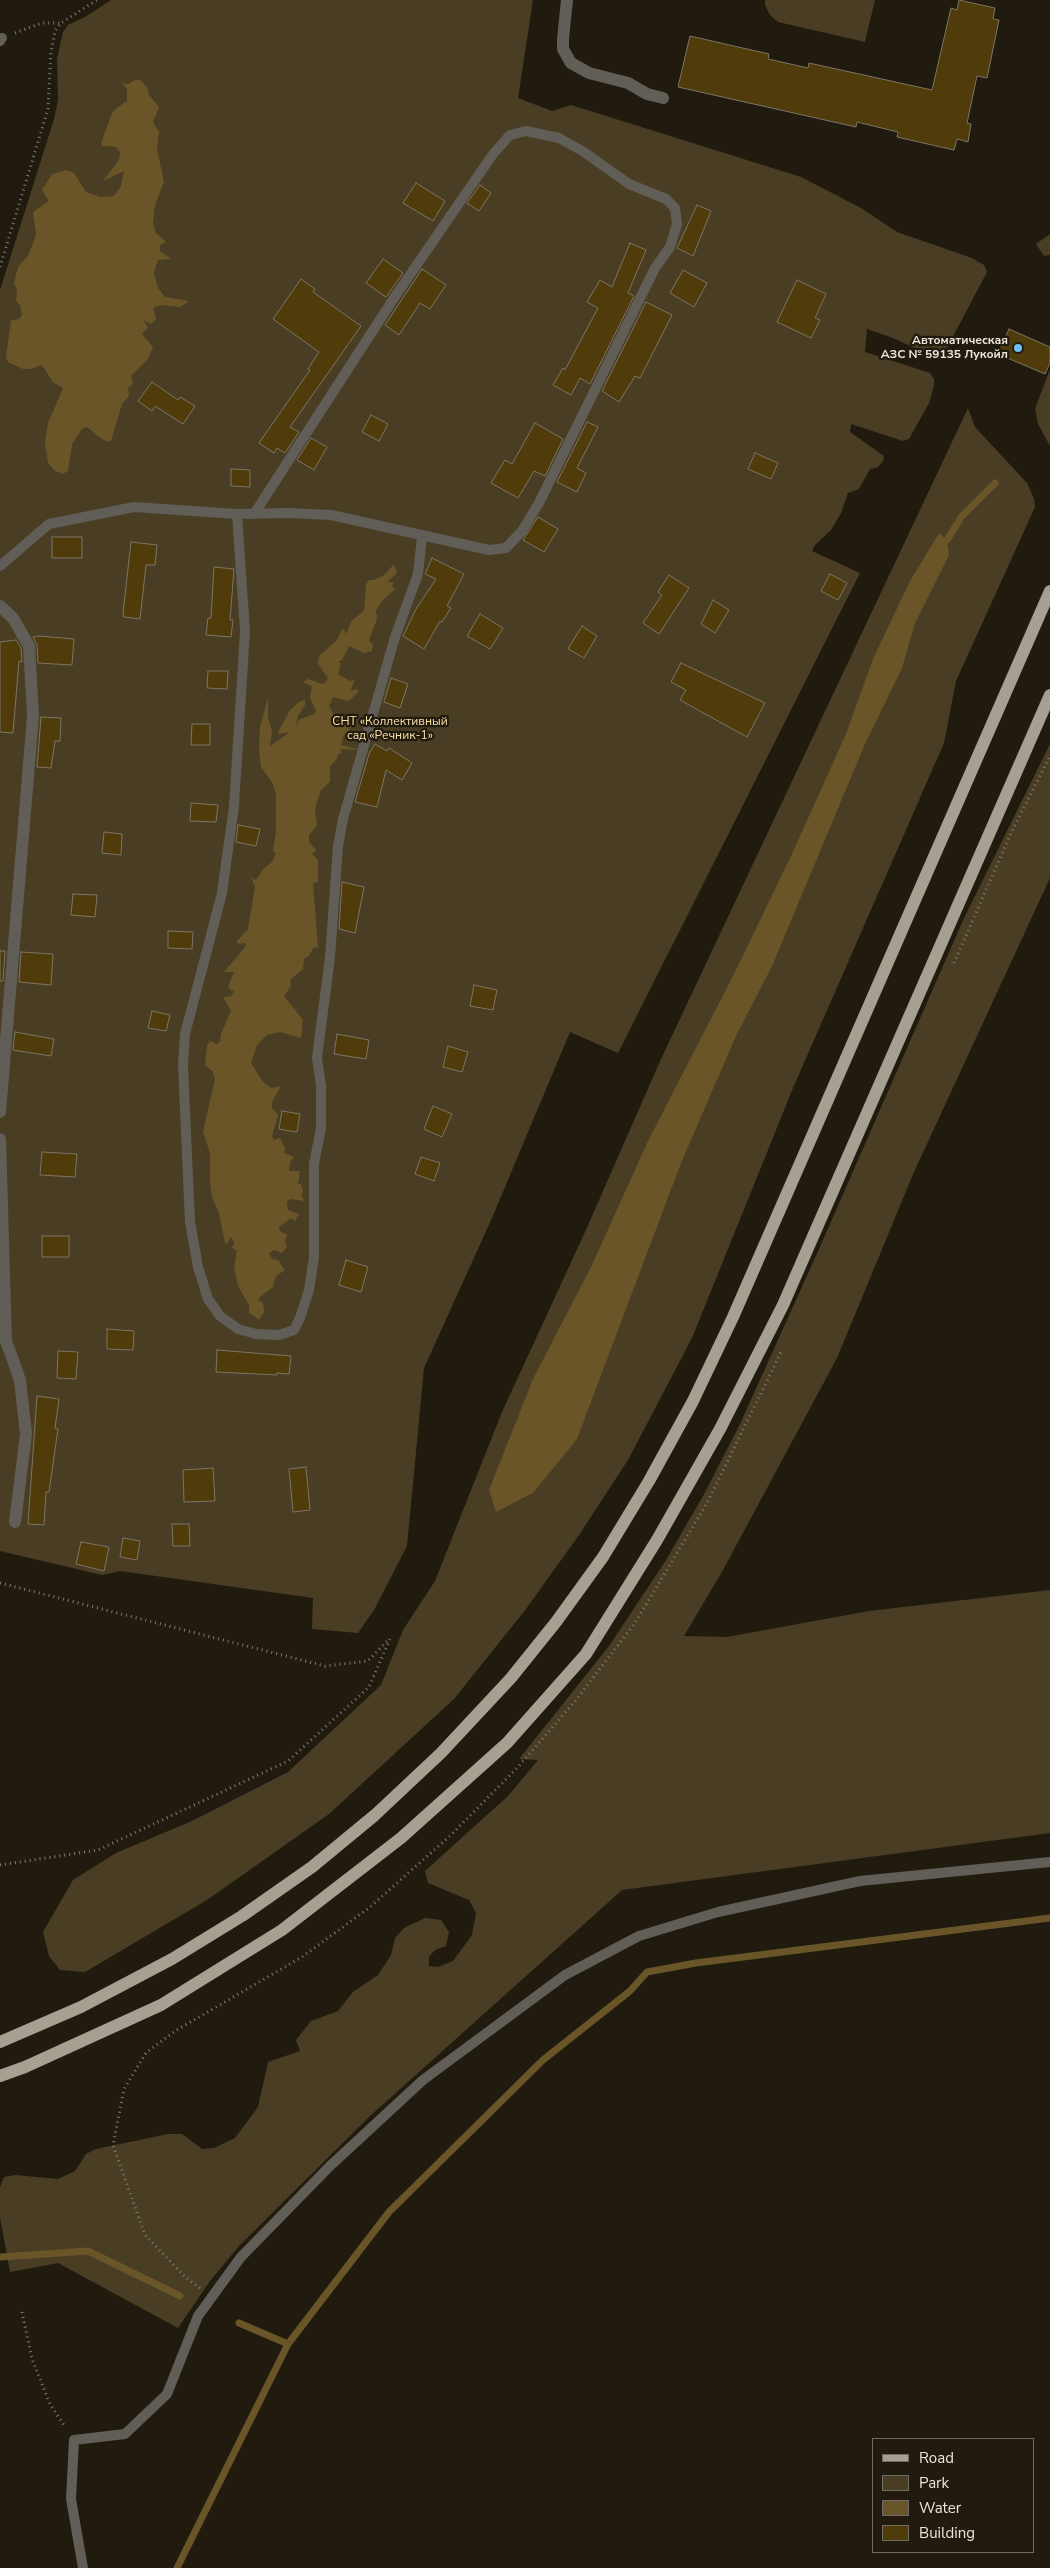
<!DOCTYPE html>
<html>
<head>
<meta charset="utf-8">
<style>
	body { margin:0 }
	#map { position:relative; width:1050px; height:2568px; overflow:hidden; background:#211b0f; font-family:"Nunito Sans",sans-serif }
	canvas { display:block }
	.legend { position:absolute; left:872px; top:2438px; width:162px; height:115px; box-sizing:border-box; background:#211b0f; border:1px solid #716c61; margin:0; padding:6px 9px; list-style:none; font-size:15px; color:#e9e5dc }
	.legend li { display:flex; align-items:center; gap:10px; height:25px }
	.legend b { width:25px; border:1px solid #716c61 }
</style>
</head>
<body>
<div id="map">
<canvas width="1050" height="2568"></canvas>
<ul class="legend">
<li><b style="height:6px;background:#a6a092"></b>Road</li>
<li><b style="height:14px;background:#493d24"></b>Park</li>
<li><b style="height:14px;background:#695527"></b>Water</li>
<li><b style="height:14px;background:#4f3c0a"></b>Building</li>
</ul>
</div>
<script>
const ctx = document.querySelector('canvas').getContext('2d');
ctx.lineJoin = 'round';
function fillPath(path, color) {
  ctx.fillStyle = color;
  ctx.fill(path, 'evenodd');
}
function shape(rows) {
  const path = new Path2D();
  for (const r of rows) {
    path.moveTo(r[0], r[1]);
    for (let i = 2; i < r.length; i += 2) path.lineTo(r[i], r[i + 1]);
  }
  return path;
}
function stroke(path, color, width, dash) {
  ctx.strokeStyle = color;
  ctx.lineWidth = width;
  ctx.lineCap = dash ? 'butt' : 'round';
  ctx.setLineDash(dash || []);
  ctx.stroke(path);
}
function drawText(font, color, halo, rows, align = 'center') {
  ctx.font = font + ' "Nunito Sans",sans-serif';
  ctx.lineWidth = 4.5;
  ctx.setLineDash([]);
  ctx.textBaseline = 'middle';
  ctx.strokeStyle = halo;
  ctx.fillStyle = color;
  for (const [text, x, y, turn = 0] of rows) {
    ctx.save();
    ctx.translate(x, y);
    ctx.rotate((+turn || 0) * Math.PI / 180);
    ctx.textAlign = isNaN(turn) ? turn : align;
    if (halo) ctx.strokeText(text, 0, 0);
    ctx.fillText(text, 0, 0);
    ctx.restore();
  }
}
fillPath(shape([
	[111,0,533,0,518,98,552,111,571,105,801,177,861,208,897,232,972,258,984,265,987,272,948,346,940,355,930,355,893,338,867,329,865,352,930,373,934,379,934,386,929,403,909,439,903,441,851,424,850,432,884,456,883,461,878,467,870,469,859,489,848,493,841,513,831,530,815,545,812,551,860,573,618,1053,570,1032,492,1218,424,1368,407,1546,374,1610,358,1633,312,1629,313,1598,120,1571,102,1575,0,1551,0,290,54,119,58,100,57,59,63,32,68,25,85,17],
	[765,0,875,0,865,42,778,22,770,15,765,5],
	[1050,234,1050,255,1044,256,1036,244],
	[1050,369,1050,446,1038,424,1035,409],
	[968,408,975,427,1027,483,1034,499,1035,507,956,681,944,743,793,1088,692,1338,628,1460,579,1535,526,1609,454,1699,329,1814,207,1900,85,1972,60,1970,49,1956,43,1932,73,1880,116,1853,192,1821,288,1772,381,1685,403,1630,435,1581,502,1412,585,1232,661,1059],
	[1050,744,1050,878,914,1172,837,1358,723,1570,684,1636,727,1637,869,1611,1050,1590,1050,1833,622,1890,370,2116,239,2246,210,2281,178,2328,58,2263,10,2272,0,2217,0,2187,4,2177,15,2175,58,2179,75,2171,86,2154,96,2149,168,2134,182,2134,202,2149,214,2148,235,2138,258,2107,268,2062,300,2051,296,2040,311,2021,338,2011,353,1992,378,1975,391,1955,395,1938,404,1928,425,1918,441,1920,449,1932,446,1946,435,1950,429,1957,429,1966,438,1967,453,1961,472,1935,476,1913,469,1900,428,1883,425,1871,508,1796,538,1760,519,1759,609,1646,666,1560,703,1496,740,1424,819,1249,964,918]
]), '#493d24');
fillPath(shape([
	[135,80,140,80,147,87,149,95,159,107,153,122,159,132,157,149,164,182,155,205,153,223,156,233,166,242,160,245,160,251,171,259,158,260,154,272,158,288,165,297,189,301,180,307,161,305,153,308,156,319,151,324,143,320,148,327,142,334,153,347,148,359,131,376,133,384,128,388,129,396,122,404,111,441,108,442,99,437,87,427,82,429,72,444,68,471,63,474,55,471,48,463,45,442,48,423,63,388,53,382,42,365,31,369,23,369,8,362,6,358,11,320,19,319,22,315,20,305,16,301,17,289,14,283,18,267,28,256,36,235,33,212,49,201,42,190,52,174,66,170,74,173,86,192,100,197,114,196,121,186,124,171,103,181,119,160,120,152,116,147,102,146,101,143,111,116,114,110,127,101,127,89,122,83,128,84],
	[939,533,947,540,949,555,915,623,902,668,865,744,772,966,736,1036,681,1163,577,1439,533,1493,496,1512,489,1490,533,1379,592,1265,647,1143,735,972,791,856,846,734,873,659,910,581],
	[394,564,397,573,387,582,394,582,392,586,395,589,381,602,376,611,377,619,369,640,373,645,372,651,364,653,349,646,342,660,338,662,341,663,338,674,350,681,355,680,350,691,356,689,359,691,349,701,333,697,329,706,338,722,353,725,343,737,341,745,361,750,340,749,342,754,339,753,336,760,330,766,330,782,321,790,315,809,317,826,309,835,309,842,316,850,312,854,318,860,318,882,313,883,318,947,313,948,309,956,304,959,303,969,290,980,291,986,284,996,303,1020,301,1038,280,1032,267,1035,257,1045,251,1063,263,1082,271,1088,281,1086,272,1102,272,1108,278,1115,272,1136,274,1140,280,1138,285,1148,284,1153,294,1157,290,1162,289,1171,300,1171,298,1184,301,1184,303,1191,301,1196,305,1201,290,1199,287,1202,288,1210,299,1214,295,1221,291,1218,279,1227,280,1231,287,1235,285,1242,287,1247,282,1253,274,1250,269,1253,272,1259,278,1260,285,1270,276,1276,273,1287,259,1298,258,1300,263,1303,264,1312,259,1320,249,1313,249,1305,238,1286,234,1267,237,1251,231,1247,235,1244,231,1237,226,1245,225,1243,219,1213,212,1197,210,1181,210,1153,203,1132,215,1079,213,1072,205,1065,207,1046,210,1041,217,1044,220,1042,221,1034,231,1011,223,997,231,996,234,991,230,990,228,986,234,972,224,972,246,946,245,943,240,944,236,942,248,929,255,887,251,877,255,880,258,878,264,868,272,862,276,853,273,852,276,832,276,794,272,782,261,767,259,749,260,727,268,698,268,717,272,731,270,746,290,732,279,734,278,732,290,710,299,702,305,700,305,705,298,716,296,725,300,719,315,714,316,711,310,698,312,686,303,682,308,679,322,684,326,682,328,678,318,664,319,656,336,641,343,628,346,634,352,620,364,611,366,584,369,580,374,580,384,575]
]), '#695527');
stroke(shape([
	[947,540,962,516,995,483],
	[0,2257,88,2251,180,2296],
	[239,2323,288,2344],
	[177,2568,288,2344,389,2212,543,2060,630,1991,647,1972,696,1963,1050,1918]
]), '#695527', 7);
const building = shape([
	[959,0,995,8,993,19,999,20,987,78,977,76,967,123,971,124,968,142,957,139,954,150,897,137,898,132,857,122,856,127,678,87,690,36,769,54,768,59,808,68,809,63,932,90,951,8,957,10,959,0],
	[416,183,445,201,433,221,403,203,416,183],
	[480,185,491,193,479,211,467,203,480,185],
	[697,205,711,211,693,256,677,248,697,205],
	[630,243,646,250,628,293,634,296,590,384,580,378,571,395,553,385,563,368,565,370,598,308,587,302,600,280,612,287,630,243],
	[383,259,403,273,386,297,366,283,383,259],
	[422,269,446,285,430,309,420,303,399,335,385,325,422,269],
	[683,270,707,283,694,307,670,293,683,270],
	[301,279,315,289,313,292,361,326,290,427,299,432,285,453,277,448,274,453,259,443,310,370,308,369,319,352,273,319,301,279],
	[797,280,826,294,815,318,820,320,811,338,777,322,797,280],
	[646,302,672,315,640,378,635,376,619,402,602,391,646,302],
	[1009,329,1050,347,1050,363,1045,374,998,354,1009,329],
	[152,382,178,400,180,397,195,406,183,424,155,406,152,411,138,401,152,382],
	[371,415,388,424,379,441,362,432,371,415],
	[587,422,598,427,577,468,586,473,577,492,557,482,587,422],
	[535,423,563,439,545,476,534,471,518,498,491,483,505,460,512,464,535,423],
	[311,438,327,447,314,470,297,460,311,438],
	[755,453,778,463,771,479,748,469,755,453],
	[231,469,250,470,250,487,231,486,231,469],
	[538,517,558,529,544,552,523,540,538,517],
	[52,537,82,537,82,558,52,558,52,537],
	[131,542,157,545,155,565,146,565,140,619,124,617,123,613,131,542],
	[432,558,464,574,447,606,451,608,442,622,440,621,424,649,403,636,416,609,436,579,425,574,432,558],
	[214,567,234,569,230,620,233,620,231,637,206,635,208,618,211,618,214,567],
	[830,574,847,583,838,600,821,591,830,574],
	[669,575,689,588,659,634,643,623,662,595,658,592,669,575],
	[713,600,729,610,715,633,701,624,713,600],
	[480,614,503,628,490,649,467,636,480,614],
	[582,626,597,636,584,658,568,649,582,626],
	[39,636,74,639,72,665,38,663,37,645,33,637,39,636],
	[16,640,21,648,22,662,19,661,13,733,0,732,0,642,16,640],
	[681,663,765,703,747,737,680,700,686,690,671,682,681,663],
	[208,671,228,671,227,689,207,688,208,671],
	[391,678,408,684,400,708,384,702,391,678],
	[41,717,61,718,60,741,55,741,51,768,37,767,41,717],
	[192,724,210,724,210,745,191,745,192,724],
	[375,744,387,751,389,748,412,763,402,780,386,770,377,807,355,802,369,754,375,744],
	[191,803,218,805,216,822,190,821,191,803],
	[238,825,260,829,256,846,236,842,238,825],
	[104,832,122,834,121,855,102,853,104,832],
	[342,882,364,887,355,933,339,929,342,882],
	[73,894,97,895,95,917,71,915,73,894],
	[168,931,193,932,192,949,168,948,168,931],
	[0,951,5,951,3,981,0,981,0,951],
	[21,952,53,954,51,985,19,982,21,952],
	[474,985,497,990,493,1010,470,1006,474,985],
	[152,1011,170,1015,166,1031,148,1028,152,1011],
	[15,1032,54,1039,51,1056,13,1050,15,1032],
	[337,1034,369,1040,366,1059,334,1054,337,1034],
	[448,1046,468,1052,462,1072,443,1067,448,1046],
	[433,1106,452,1114,442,1137,424,1129,433,1106],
	[282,1111,300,1114,297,1132,279,1129,282,1111],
	[42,1152,77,1154,75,1177,40,1175,42,1152],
	[421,1157,440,1163,434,1181,415,1174,421,1157],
	[42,1236,69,1236,69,1257,42,1257,42,1236],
	[346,1260,368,1267,361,1292,339,1285,346,1260],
	[107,1329,134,1331,133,1350,107,1349,107,1329],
	[217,1350,291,1356,289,1374,277,1373,277,1375,216,1372,217,1350],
	[58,1351,78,1352,76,1379,57,1378,58,1351],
	[37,1396,59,1399,55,1428,58,1429,49,1492,46,1492,44,1525,28,1524,37,1396],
	[306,1467,310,1510,293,1512,289,1469,306,1467],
	[213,1468,215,1501,184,1502,183,1470,213,1468],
	[172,1524,189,1524,190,1546,173,1546,172,1524],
	[123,1538,140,1541,137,1560,120,1557,123,1538],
	[81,1542,109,1547,104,1571,76,1564,81,1542]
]);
fillPath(building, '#4f3c0a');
stroke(building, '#7c7566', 1);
stroke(shape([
	[15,33,42,23,61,23],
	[0,267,48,109,51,52,55,31,61,23,97,0],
	[954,963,1011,833,1050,756],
	[0,1583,325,1666,368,1661,387,1641],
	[0,1865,98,1850,288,1761,369,1687,390,1639],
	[200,2288,185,2277,145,2235,113,2145,124,2089,146,2053,175,2031,302,1957,370,1907,451,1835,519,1766,576,1700,635,1623,707,1503,782,1350],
	[22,2312,32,2359,50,2404,65,2427]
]), '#817c71', 3, [1, 4]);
stroke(shape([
	[0,41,2,38],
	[237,514,245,631,234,806,222,893,185,1034,183,1065,190,1222,198,1267,208,1299,220,1316,238,1329,256,1334,279,1335,294,1330,300,1318,309,1290,314,1257,314,1164,321,1128,321,1086,317,1058,330,957,338,846,343,819,395,637,418,574,422,537],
	[0,566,49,524,134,507,237,514,289,513,331,515,489,550,506,548,522,531,539,503,655,268,670,247,677,224,675,208,666,199,629,184,584,152,559,138,526,131,510,135,493,154,394,298,254,514],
	[83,2568,71,2499,74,2440,125,2434,167,2394,198,2316,241,2257,330,2166,423,2080,565,1975,639,1936,718,1912,860,1881,1050,1862]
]), '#615d57', 10);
stroke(shape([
	[567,0,563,39,563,49,571,63,589,73,628,83,647,94,663,98],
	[0,606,13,618,29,646,33,716,0,1112],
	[0,1139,6,1341,20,1380,26,1434,15,1522]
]), '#615d57', 12);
stroke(shape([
	[0,2042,81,2007,172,1959,242,1916,312,1867,375,1815,441,1753,511,1678,556,1622,603,1557,649,1481,693,1401,733,1317,1050,591],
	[0,2076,25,2067,161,2005,282,1930,401,1838,507,1743,586,1654,657,1540,720,1429,783,1305,1050,695]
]), '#a6a092', 12);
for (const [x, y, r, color] of [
	[1018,348,5,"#6dc2f3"]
]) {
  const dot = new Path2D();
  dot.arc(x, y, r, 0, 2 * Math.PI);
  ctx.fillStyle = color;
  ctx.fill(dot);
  stroke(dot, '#211b0f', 2);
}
drawText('bold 12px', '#e9e5dc', '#211b0f', [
	["Автоматическая",1008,341],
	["АЗС № 59135 Лукойл",1008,355]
], 'right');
drawText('12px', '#fbe0a7', '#211b0f', [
	["СНТ «Коллективный",390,722],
	["сад «Речник-1»",390,736]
]);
</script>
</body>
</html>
